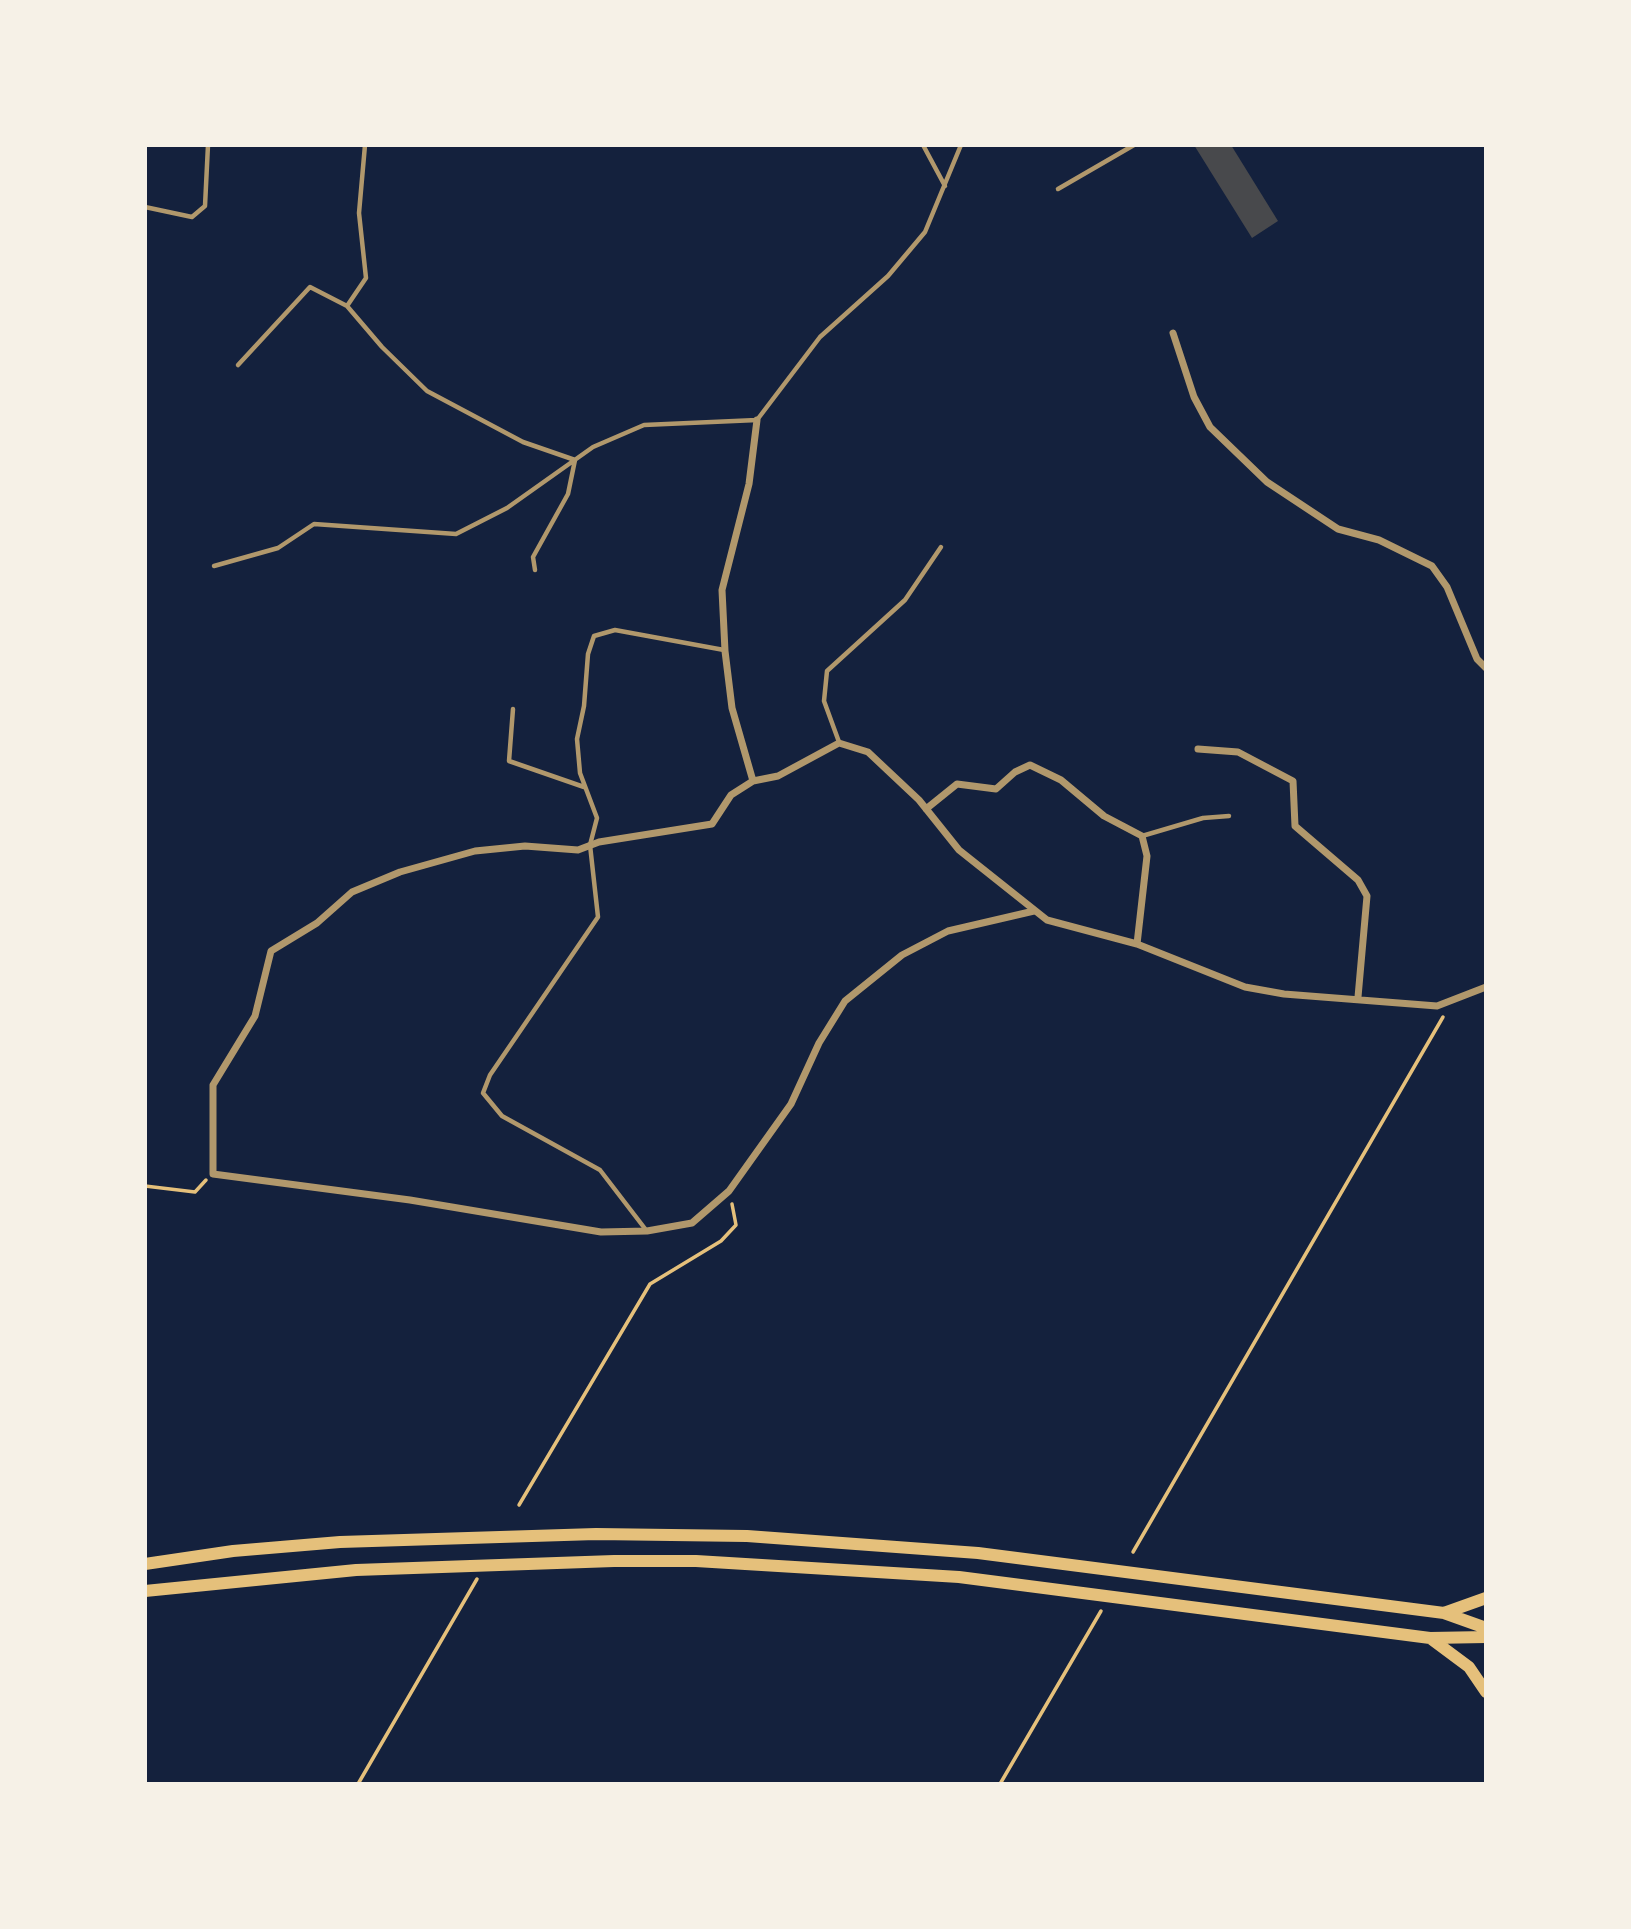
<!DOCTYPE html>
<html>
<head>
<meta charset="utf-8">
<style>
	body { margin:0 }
	#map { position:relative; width:1631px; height:1929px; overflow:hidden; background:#14213d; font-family:Spectral,serif }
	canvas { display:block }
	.frame { position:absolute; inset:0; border:147px solid #f6f1e7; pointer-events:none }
</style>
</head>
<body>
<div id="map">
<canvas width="1631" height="1929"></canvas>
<div class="frame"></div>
</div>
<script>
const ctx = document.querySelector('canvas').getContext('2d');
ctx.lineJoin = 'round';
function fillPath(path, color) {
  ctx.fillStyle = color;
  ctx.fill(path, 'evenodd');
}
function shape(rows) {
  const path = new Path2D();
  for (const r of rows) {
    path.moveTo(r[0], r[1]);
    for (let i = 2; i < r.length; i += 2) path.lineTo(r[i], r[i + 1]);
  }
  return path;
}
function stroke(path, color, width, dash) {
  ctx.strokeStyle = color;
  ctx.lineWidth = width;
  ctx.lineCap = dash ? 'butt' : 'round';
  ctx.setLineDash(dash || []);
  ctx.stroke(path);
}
fillPath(shape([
	[1194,145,1231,145,1278,221,1252,238]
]), '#48494c');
stroke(shape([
	[145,1186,195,1192,206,1180],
	[519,1505,650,1284,721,1241,736,1225,732,1204],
	[1133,1552,1443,1017],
	[358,1784,477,1579],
	[1000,1784,1101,1611]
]), '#e5c07b', 3.5);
stroke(shape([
	[923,145,945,186],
	[1058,189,1134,145],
	[145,207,192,217,205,206,208,145],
	[347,306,382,347,427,391,523,442,575,460,568,494,533,557,535,570],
	[238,365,310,287,347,306,366,278,359,213,365,145],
	[214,566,278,548,314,524,456,534,507,508,593,447,644,425,757,420,820,337,888,276,925,232,961,145],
	[513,709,509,761,584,787],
	[839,742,824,701,827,671,905,600,941,547],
	[1142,836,1203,818,1229,816],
	[646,1230,600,1170,502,1116,483,1093,490,1075,598,917,590,845,597,818,580,773,577,739,584,706,588,654,594,636,615,630,724,650]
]), '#b1986c', 4.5);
stroke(shape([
	[1173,333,1194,397,1210,427,1267,482,1338,529,1379,540,1432,566,1447,587,1477,659,1486,668],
	[1198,749,1238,752,1293,781,1295,826,1358,880,1367,896,1358,997],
	[753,781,732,708,725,651,722,590,749,484,757,420],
	[926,809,957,784,996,789,1015,772,1030,765,1061,780,1104,816,1142,836,1147,856,1137,944],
	[1034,911,948,931,902,955,845,1001,819,1043,791,1104,729,1191,692,1223,647,1231,601,1232,410,1200,213,1174,213,1085,255,1016,271,951,317,923,352,892,400,872,475,851,525,846,578,850,599,842,712,824,731,795,753,781,778,776,839,743,868,752,919,800,959,850,1047,920,1137,944,1245,987,1284,994,1437,1006,1486,987]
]), '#b1986c', 7);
stroke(shape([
	[145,1564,233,1551,340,1542,596,1534,747,1536,978,1553,1444,1613,1486,1628],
	[145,1591,356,1570,614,1561,696,1561,959,1577,1430,1638,1486,1637],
	[1444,1613,1486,1598],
	[1430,1638,1469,1667,1486,1692]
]), '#e5c07b', 12);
</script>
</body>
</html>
